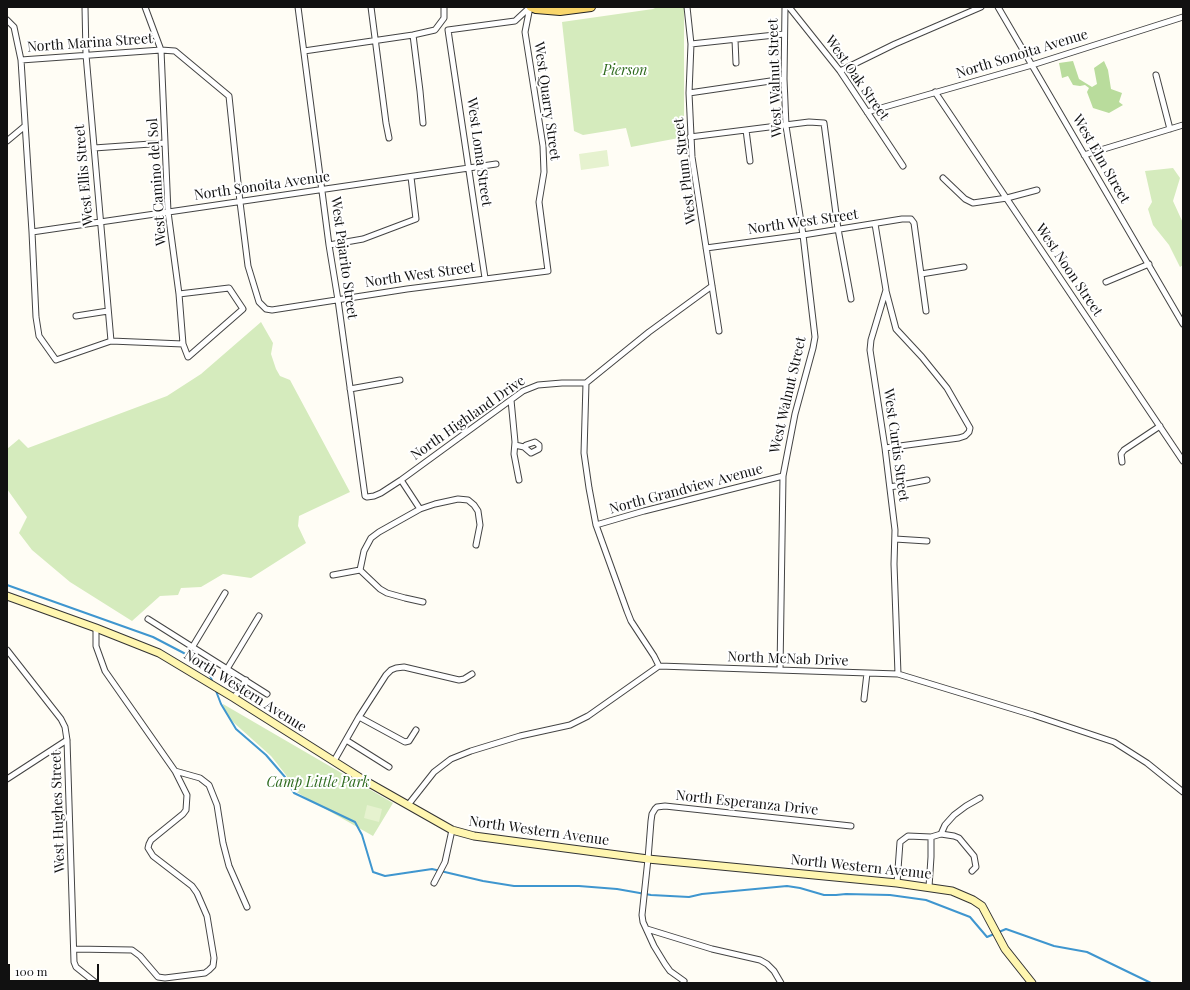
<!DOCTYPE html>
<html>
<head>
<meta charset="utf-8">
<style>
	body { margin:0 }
	#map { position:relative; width:1190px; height:990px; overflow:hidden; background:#fffdf5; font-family:"Playfair Display",serif }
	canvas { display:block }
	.frame { position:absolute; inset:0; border:8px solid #111; pointer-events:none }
	.scale { position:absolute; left:8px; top:964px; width:91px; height:18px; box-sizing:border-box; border:2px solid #111; border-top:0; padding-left:5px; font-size:12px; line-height:14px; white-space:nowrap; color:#111; -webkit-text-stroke:3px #fff; paint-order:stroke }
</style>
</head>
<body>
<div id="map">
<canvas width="1190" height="990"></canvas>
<div class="frame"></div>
<div class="scale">100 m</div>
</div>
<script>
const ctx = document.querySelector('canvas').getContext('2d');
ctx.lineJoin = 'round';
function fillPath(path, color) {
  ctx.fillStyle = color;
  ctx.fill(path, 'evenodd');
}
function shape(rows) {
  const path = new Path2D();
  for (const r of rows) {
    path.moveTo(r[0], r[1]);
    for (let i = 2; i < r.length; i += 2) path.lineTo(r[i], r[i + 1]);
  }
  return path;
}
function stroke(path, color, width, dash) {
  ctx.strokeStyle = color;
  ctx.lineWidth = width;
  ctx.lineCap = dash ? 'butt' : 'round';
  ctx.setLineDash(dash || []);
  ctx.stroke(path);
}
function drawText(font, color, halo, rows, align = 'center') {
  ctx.font = font + ' "Playfair Display",serif';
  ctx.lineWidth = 4;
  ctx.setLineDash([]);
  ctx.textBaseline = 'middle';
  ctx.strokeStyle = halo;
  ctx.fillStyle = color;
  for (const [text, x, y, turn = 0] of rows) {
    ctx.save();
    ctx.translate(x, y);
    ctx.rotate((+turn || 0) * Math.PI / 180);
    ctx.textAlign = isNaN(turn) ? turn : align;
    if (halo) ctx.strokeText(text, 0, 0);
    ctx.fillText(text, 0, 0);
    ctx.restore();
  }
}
fillPath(shape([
	[657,7,684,7,684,137,631,147,626,128,583,135,574,131,562,22,653,9],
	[1173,168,1180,178,1173,201,1183,223,1183,265,1180,267,1169,245,1153,225,1148,209,1152,202,1145,171],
	[261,322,273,343,271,354,276,369,280,376,290,380,350,492,299,516,298,526,306,543,251,578,223,574,201,587,181,588,178,595,160,596,132,621,70,582,32,550,19,533,27,517,7,489,7,449,19,439,28,448,167,396,201,374],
	[223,704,393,803,373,836,308,799,295,791,286,775,271,756,233,722,224,710]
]), '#d5ebbd');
fillPath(shape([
	[1073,61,1079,79,1092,87,1097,84,1094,68,1104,61,1108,70,1111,89,1122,93,1119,102,1123,105,1109,113,1093,108,1087,92,1089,88,1085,85,1080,86,1073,85,1068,76,1062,78,1059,63]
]), '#b9dc9c');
fillPath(shape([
	[607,150,609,166,581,170,579,154],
	[367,805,382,809,379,822,364,818]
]), '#e6f2cf');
stroke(shape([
	[7,585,153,637,201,662,208,670,213,683],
	[216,691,221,704,236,729,266,755,285,777,294,793,355,822,362,835,373,872,385,876,432,869,483,881,514,886,579,886,617,889,651,895,689,897,702,894,787,886,800,888,824,895,836,895,846,894,890,895,926,900,970,917,987,937,1006,929,1054,946,1087,952,1151,983]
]), '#3f96cf', 2);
const street = shape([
	[85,7,86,55,111,341],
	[145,7,161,50,168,212,179,294,183,344,188,357,243,309,229,288,179,294],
	[298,7,329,245,338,300,365,496,367,497,374,496,381,493,401,480,523,391,538,385,562,383,586,383,649,332,712,286],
	[371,7,386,123,389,138],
	[687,7,691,44,689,93,692,157,719,331],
	[789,7,840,71,903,166],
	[998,7,1183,324],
	[7,20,14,27,21,60,32,232,36,317,39,336,56,360,111,341,183,344],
	[413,35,420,91,423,123],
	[735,40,736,63],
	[691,44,784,34],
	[304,51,413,35,435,30,444,18,444,7],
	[21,60,161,50,175,51,229,96,240,202,248,266,259,302,266,309,272,310,407,289,548,271,539,202,544,172,543,146,525,32,530,7],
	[840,71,895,44,981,7],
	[1156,75,1170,129],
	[935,92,1183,461],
	[689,93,784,79],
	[867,112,1032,65,1183,17],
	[746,130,750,161],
	[690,137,809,122,824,123,838,229,851,299],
	[7,141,25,126],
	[94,148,165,143],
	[1084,155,1183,125],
	[943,178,965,199,973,203,1007,198,1037,190],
	[875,224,886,290,871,340,870,350,885,448,895,530,894,564,898,674],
	[32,232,496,164],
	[329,245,363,239,416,219,411,177],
	[706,248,803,235,902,219,911,219,914,223,926,311],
	[921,274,964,267],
	[485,278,448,30,515,21,530,7],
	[1106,282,1149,264],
	[76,316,108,311],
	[586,383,584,453,589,488,596,525,627,611,631,621,654,656,659,666],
	[350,389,400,380],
	[511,400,515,442,514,454,519,480],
	[515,445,524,447,531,453,539,449,539,445,535,442,526,445,524,447],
	[885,448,959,438,965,436,969,432,970,428,947,388,922,357,896,329,886,291],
	[1122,462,1121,454,1124,450,1160,426],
	[401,480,420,509],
	[890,487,927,480],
	[596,525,644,511,783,476],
	[895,539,927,541],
	[333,575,360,570],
	[423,602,405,598,387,593,380,589,360,570,364,551,371,538,379,532,420,509,435,504,458,499,468,500,474,505,478,511,480,525,476,545],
	[148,619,267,694],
	[96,628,96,646,105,671,175,771,200,778,209,785,217,805,223,843,229,866,247,907],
	[193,646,225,593],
	[7,650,61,719,65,727,67,740,74,962,76,967,96,983],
	[227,669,259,616],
	[780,670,783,476,795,414,813,348,815,337,803,235,786,126,784,79,785,7],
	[234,698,246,680],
	[864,699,867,673],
	[359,717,405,742,409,741,416,730],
	[346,740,389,767],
	[334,761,359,717,386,675,391,670,396,668,404,667,459,680,464,679,472,674],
	[7,779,67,740],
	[408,805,434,772,451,759,471,751,520,736,570,725,588,716,659,666,898,674,1033,715,1114,742,1147,763,1183,792],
	[941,834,945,825,954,815,966,806,980,798],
	[931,837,941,834,954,836,959,838,974,856,976,867,972,871],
	[434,883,445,862,452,830],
	[897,883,900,842,908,836,931,837,931,857,929,887],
	[647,929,712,949,760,960,767,964,774,971,781,983],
	[75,949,132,950,140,956,158,977,165,978,205,973,209,970,213,966,214,958,207,916,197,893,192,886,153,856,148,848,149,844,151,840,183,814,186,810,187,795,175,771],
	[684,981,670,971,665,964,654,946,643,922,642,915,648,859,651,821,652,814,655,809,657,807,665,806,851,826]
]);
const secondary = shape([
	[7,596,96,628,159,653,234,698,362,779,452,830,474,836,648,859,897,883,952,891,973,900,982,906,1005,949,1032,983]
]);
const primary = shape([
	[531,7,536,9,560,11,591,7]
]);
stroke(street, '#444', 7);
stroke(secondary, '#333', 9);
stroke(primary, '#222', 10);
stroke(street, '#fff', 5);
stroke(secondary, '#fff6b0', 7);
stroke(primary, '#f9d66b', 8);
drawText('14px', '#111', '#fff', [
	["North Marina Street",90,43,-4],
	["North Sonoita Avenue",1022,54,-17],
	["West Walnut Street",775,78,-92],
	["West Oak Street",857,78,55],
	["West Quarry Street",547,101,82],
	["West Loma Street",479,152,82],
	["West Elm Street",1101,159,60],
	["West Plum Street",685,171,-97],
	["West Ellis Street",84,175,-95],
	["West Camino del Sol",157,182,-94],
	["North Sonoita Avenue",262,186,-8],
	["North West Street",803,222,-8],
	["West Pajarito Street",344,258,82],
	["West Noon Street",1069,270,56],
	["North West Street",420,275,-8],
	["West Walnut Street",788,395,-77],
	["North Highland Drive",468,418,-35],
	["West Curtis Street",896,445,82],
	["North Grandview Avenue",686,489,-15],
	["North McNab Drive",788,659,2],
	["North Western Avenue",245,691,32],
	["North Esperanza Drive",747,803,6],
	["West Hughes Street",58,812,-92],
	["North Western Avenue",539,831,8],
	["North Western Avenue",861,867,6]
]);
drawText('italic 14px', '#2f6b1f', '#fff', [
	["Pierson",625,71],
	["Camp Little Park",318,783]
]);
</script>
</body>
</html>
